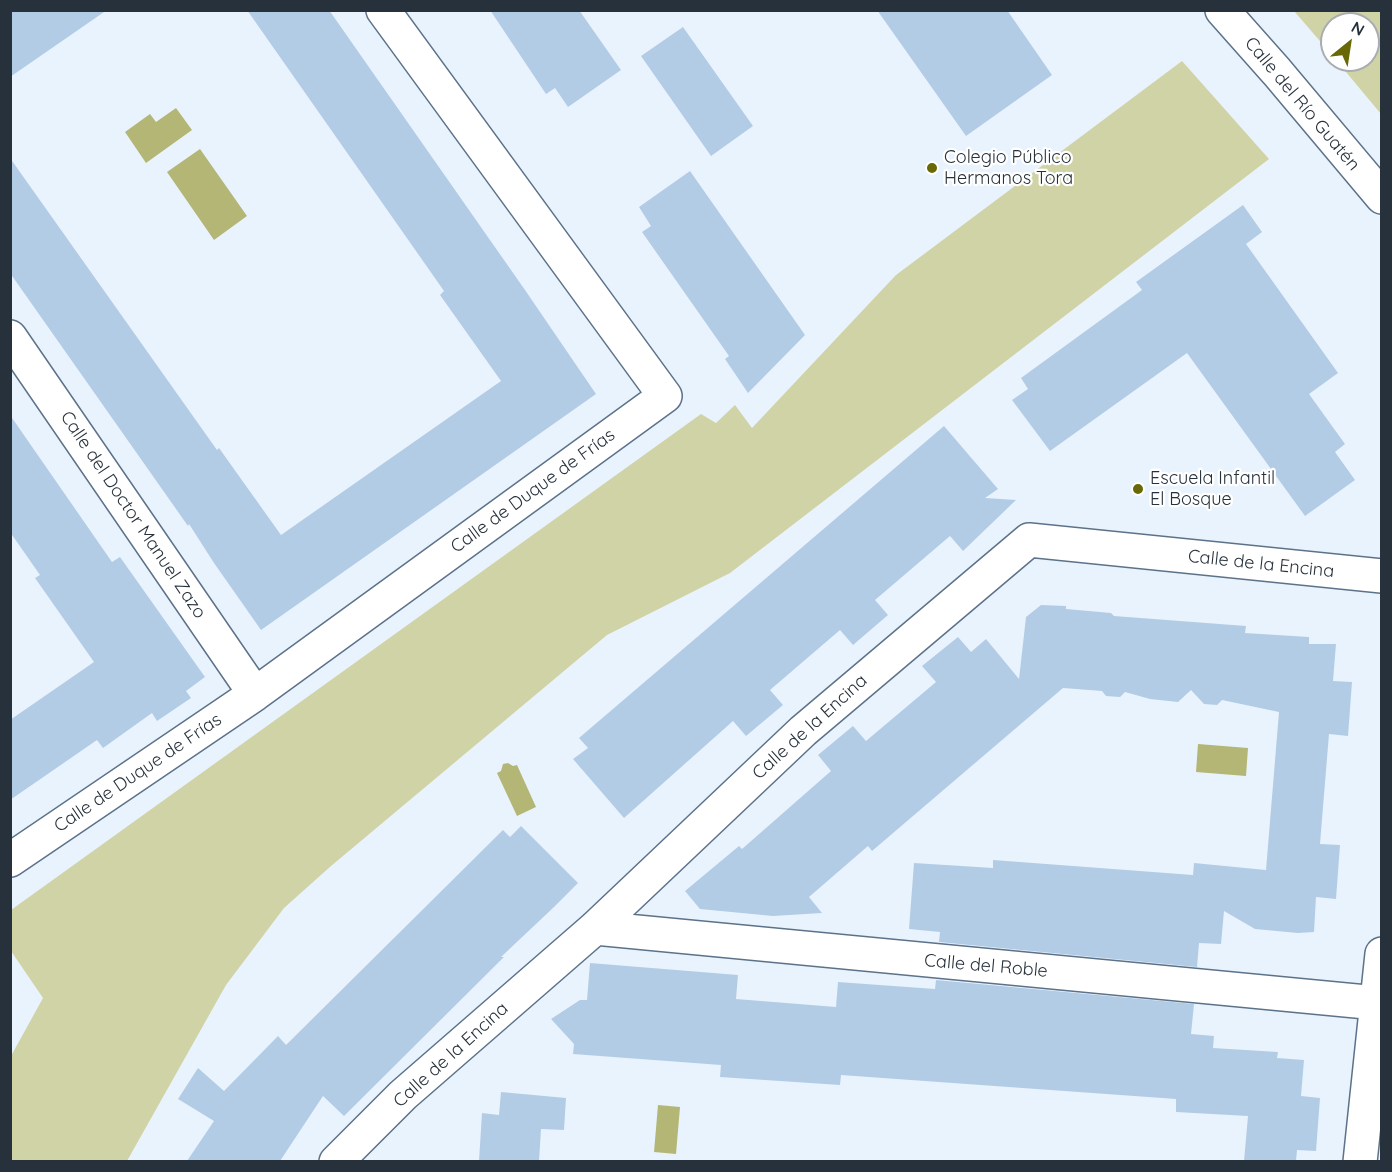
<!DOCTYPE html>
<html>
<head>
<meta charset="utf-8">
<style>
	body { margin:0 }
	#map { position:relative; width:1392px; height:1172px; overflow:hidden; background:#e9f3fd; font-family:Quicksand,sans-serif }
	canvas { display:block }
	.frame { position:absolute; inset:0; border:12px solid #27313b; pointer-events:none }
	.north { position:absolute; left:1320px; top:12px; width:60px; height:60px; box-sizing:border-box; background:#fff; border:2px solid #a9adb1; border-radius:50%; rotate:30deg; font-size:16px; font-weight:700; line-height:24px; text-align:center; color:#27313b }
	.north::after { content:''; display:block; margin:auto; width:21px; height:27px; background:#686906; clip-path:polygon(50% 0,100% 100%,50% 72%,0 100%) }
</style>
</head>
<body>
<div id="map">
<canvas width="1392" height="1172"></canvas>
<div class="frame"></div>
<div class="north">N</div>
</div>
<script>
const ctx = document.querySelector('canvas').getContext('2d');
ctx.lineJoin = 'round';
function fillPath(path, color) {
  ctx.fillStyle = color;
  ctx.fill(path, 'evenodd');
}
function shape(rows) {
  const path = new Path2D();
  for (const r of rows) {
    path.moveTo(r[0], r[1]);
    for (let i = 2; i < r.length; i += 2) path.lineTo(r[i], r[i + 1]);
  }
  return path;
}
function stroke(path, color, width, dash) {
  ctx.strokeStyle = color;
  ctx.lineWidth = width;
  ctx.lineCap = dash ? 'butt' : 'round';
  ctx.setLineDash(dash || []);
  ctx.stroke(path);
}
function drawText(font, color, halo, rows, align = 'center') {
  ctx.font = font + ' Quicksand,sans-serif';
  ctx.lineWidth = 4.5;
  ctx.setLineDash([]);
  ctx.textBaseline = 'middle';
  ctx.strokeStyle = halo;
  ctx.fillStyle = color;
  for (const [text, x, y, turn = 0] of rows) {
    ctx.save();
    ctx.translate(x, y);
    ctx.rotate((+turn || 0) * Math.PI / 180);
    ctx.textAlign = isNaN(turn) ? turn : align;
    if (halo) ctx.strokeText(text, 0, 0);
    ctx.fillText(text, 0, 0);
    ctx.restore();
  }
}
fillPath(shape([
	[1294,11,1381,11,1381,114,1336,60,1368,60,1368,24,1332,24,1332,55],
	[1182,61,1269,159,730,573,607,635,331,866,284,908,226,985,127,1161,11,1161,11,1056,43,998,11,951,11,910,701,414,716,423,735,405,752,428,896,275]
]), '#d0d3a5');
fillPath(shape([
	[176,108,192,130,146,163,125,132,150,114,156,122],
	[200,149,247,216,214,240,167,172],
	[1198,744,1248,748,1246,776,1196,772],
	[508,763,513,766,517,765,536,807,517,816,497,773,501,771,503,764],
	[658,1105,680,1107,676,1154,654,1152]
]), '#b3b675');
fillPath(shape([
	[10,10,107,10,10,77],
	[247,10,329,10,525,290,596,394,261,630,214,563,189,524,188,526,10,273,10,158,217,450,219,448,281,535,501,381,440,295,444,291],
	[490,10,579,10,621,70,568,107,555,88,546,94],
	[877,10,1007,10,1052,75,966,136],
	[683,27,753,126,711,156,641,56],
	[690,171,805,335,748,393,725,359,729,356,642,232,651,226,639,207],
	[1243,205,1262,232,1246,244,1338,373,1309,394,1345,444,1335,452,1355,480,1305,516,1187,353,1050,451,1012,400,1028,389,1021,378,1142,290,1136,282],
	[10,415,112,562,120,557,205,677,186,691,191,698,157,721,152,713,103,748,97,740,10,800,10,720,94,662,35,578,40,575,10,532],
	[944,426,998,489,985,498,1016,500,963,551,950,536,875,600,888,615,853,645,840,630,770,690,783,705,746,736,733,721,624,818,573,759,588,748,579,738],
	[1041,605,1066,606,1066,609,1111,613,1114,616,1246,626,1245,633,1309,637,1309,644,1336,644,1333,681,1352,682,1348,736,1329,734,1323,807,1320,844,1340,845,1336,899,1316,897,1314,932,1298,933,1255,929,1224,911,1221,944,1199,943,1197,967,939,942,940,932,909,929,914,863,993,868,993,860,1193,875,1194,863,1266,870,1279,712,1222,700,1217,705,1204,704,1191,690,1178,702,1150,699,1125,692,1120,697,1106,696,1102,691,1063,688,872,851,868,846,809,897,822,913,773,916,700,909,685,891,739,846,742,849,831,771,818,755,853,726,866,741,936,682,922,666,958,637,971,652,986,639,1019,679,1026,617],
	[521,826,578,883,554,907,501,957,504,957,344,1116,323,1096,280,1161,187,1161,214,1121,178,1099,198,1068,224,1091,278,1036,286,1045,503,830,510,837],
	[590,963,738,975,736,999,836,1007,838,982,935,989,936,980,1194,1004,1191,1034,1214,1036,1213,1048,1278,1052,1277,1058,1304,1060,1301,1096,1320,1098,1316,1151,1297,1150,1296,1161,1244,1161,1248,1116,1176,1112,1176,1099,841,1075,840,1085,720,1077,721,1065,573,1054,574,1044,551,1019,580,1000,587,1000],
	[501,1092,566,1098,564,1130,541,1129,539,1161,479,1161,482,1113,499,1115]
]), '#b3cce5');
const street = shape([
	[10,337,255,694],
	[10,860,255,694,665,396,383,10],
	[595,928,1377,1003],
	[336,1162,403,1095,595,928,803,731,1029,540,1382,576],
	[1360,1162,1382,954]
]);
const secondary = shape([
	[1222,10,1277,72,1382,197]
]);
stroke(street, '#5c7289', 36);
stroke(secondary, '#5c7289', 36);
stroke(street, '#fff', 33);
stroke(secondary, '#fff', 33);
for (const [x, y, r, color] of [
	[932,168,6,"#686906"],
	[1138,489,6,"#686906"]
]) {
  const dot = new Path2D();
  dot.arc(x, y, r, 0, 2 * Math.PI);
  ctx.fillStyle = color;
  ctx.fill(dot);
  stroke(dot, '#fff', 2);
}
drawText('18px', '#27313b', '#fff', [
	["Calle del Río Guatén",1302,104,50],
	["Calle de Duque de Frías",533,491,-36],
	["Calle del Doctor Manuel Zazo",133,515,56],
	["Calle de la Encina",1261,564,6],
	["Calle de la Encina",810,727,-42],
	["Calle de Duque de Frías",138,773,-34],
	["Calle del Roble",986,966,5],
	["Calle de la Encina",451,1055,-42]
]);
drawText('18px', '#27313b', '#fff', [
	["Colegio Público",944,158],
	["Hermanos Tora",944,179],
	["Escuela Infantil",1150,479],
	["El Bosque",1150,500]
], 'left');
</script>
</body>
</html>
